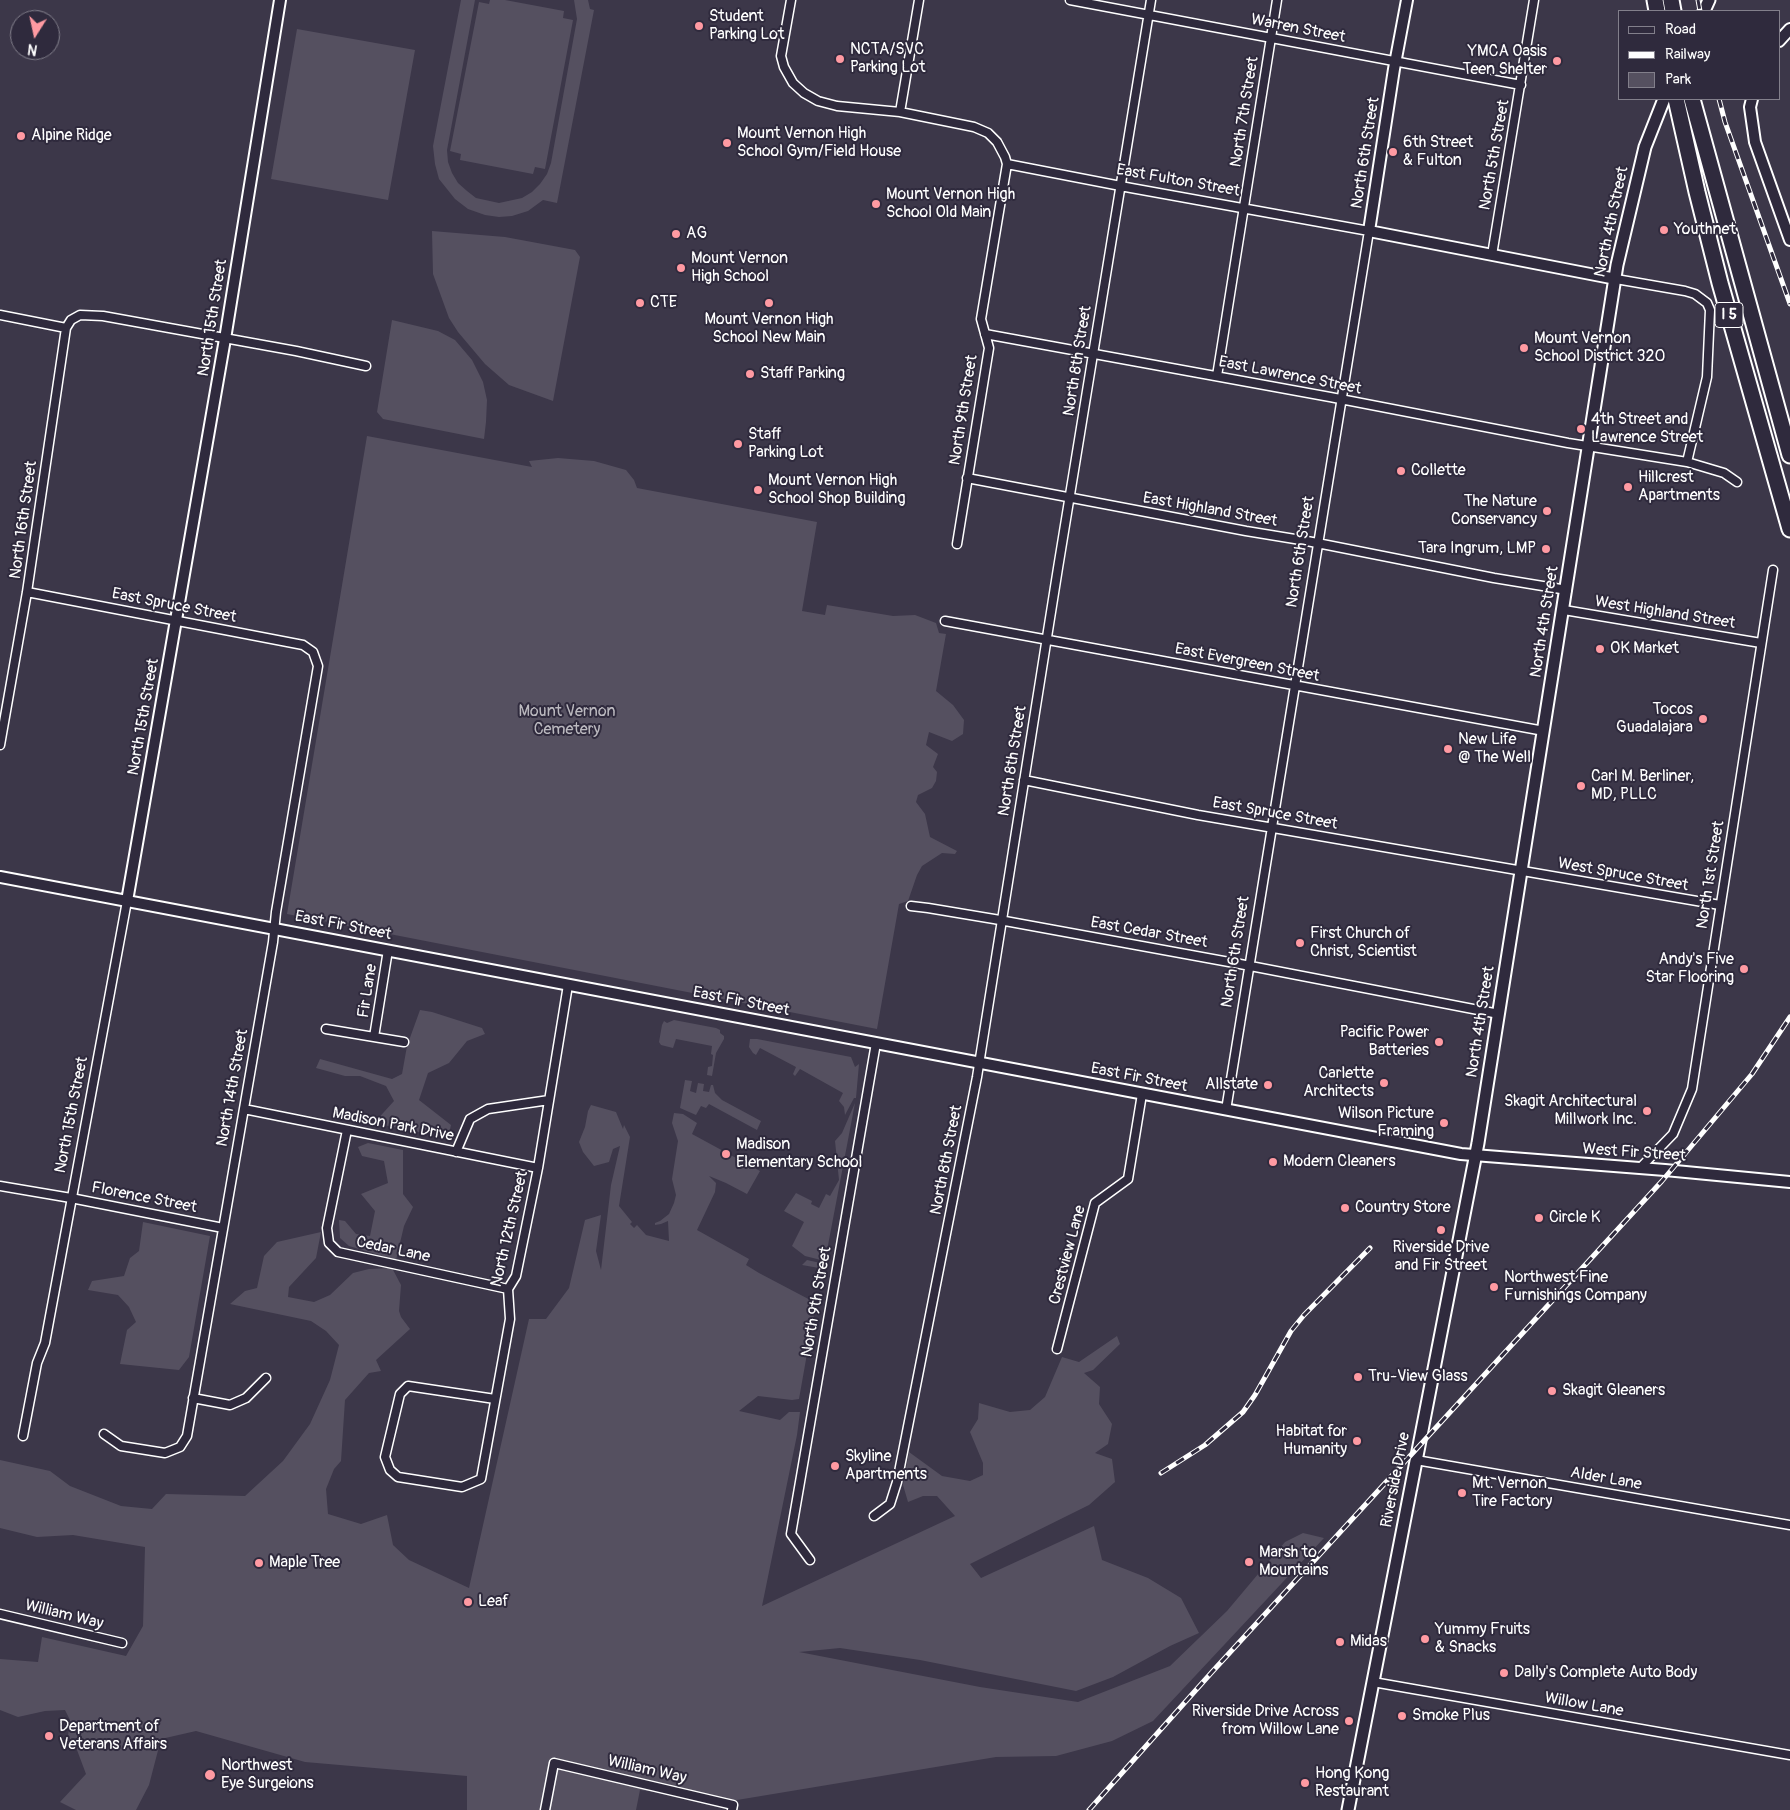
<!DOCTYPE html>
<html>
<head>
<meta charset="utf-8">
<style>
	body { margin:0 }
	#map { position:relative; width:1790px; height:1810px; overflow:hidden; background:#3c3749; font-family:Pangolin,sans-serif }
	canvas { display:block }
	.legend { position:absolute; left:1618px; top:10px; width:162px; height:90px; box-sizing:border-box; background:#2f2a3d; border:1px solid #827f8b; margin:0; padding:6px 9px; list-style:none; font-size:15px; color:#fff }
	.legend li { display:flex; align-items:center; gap:10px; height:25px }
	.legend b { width:25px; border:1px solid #827f8b }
	.north { position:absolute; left:10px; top:10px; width:50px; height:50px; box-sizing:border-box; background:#2f2a3d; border:1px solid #827f8b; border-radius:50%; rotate:190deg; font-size:14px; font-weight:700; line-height:20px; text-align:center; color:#fff }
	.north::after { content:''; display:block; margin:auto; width:18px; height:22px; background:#ff9aa2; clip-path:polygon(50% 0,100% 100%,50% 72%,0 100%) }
</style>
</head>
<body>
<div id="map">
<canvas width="1790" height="1810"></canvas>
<ul class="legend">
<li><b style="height:6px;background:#2f2a3d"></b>Road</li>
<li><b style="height:6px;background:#fff"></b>Railway</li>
<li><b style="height:14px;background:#555060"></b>Park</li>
</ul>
<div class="north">N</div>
</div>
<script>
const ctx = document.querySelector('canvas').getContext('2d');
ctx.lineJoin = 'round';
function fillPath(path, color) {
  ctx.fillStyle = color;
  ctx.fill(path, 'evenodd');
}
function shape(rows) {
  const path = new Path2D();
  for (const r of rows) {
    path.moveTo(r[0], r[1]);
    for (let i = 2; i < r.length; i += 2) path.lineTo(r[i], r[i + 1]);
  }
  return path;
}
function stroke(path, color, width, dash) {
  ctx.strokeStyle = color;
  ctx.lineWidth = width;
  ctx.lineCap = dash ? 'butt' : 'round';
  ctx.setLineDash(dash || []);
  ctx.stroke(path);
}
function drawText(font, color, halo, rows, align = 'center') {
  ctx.font = font + ' Pangolin,sans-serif';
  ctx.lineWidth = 4;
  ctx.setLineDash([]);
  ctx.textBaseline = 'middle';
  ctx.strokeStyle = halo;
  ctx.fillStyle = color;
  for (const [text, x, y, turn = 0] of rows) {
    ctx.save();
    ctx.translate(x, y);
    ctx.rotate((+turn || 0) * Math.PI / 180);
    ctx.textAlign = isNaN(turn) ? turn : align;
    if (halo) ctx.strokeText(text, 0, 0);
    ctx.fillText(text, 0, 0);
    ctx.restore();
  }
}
fillPath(shape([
	[461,0,475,0,447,150,448,162,452,173,458,183,467,191,476,198,499,203,522,198,532,192,540,184,547,174,551,163,577,19,574,0,588,0,590,9,594,10,557,203,543,200,528,211,512,216,499,217,485,215,468,209,455,199,439,179,435,164,433,146],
	[490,0,505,0,564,11,563,18,573,20,545,169,535,167,533,174,460,160,461,154,450,151,479,2,489,4],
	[297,29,415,50,388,200,271,179],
	[432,231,505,237,575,250,580,257,553,401,509,385,485,364,458,332,449,318,433,274],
	[392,320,438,331,455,340,472,360,483,382,487,400,486,422,484,439,383,419,377,412],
	[367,436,532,467,529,461,558,458,594,461,626,470,634,480,637,488,817,522,802,611,825,615,827,605,893,616,915,615,936,623,939,633,946,634,936,691,953,705,964,720,963,734,952,741,929,732,926,745,938,754,933,767,937,772,936,781,932,788,918,795,916,802,925,814,930,837,957,851,955,854,942,853,922,866,917,875,908,901,899,904,877,1029,287,914],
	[420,1010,432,1012,482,1028,485,1034,467,1041,449,1063,428,1073,419,1100,451,1125,448,1138,374,1123,394,1101,386,1086,360,1076,345,1076,316,1068,320,1059,392,1079,402,1074,407,1046],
	[674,1020,716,1028,720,1030,720,1033,724,1036,724,1039,716,1053,712,1076,707,1075,708,1067,712,1066,713,1055,711,1054,712,1046,676,1039,673,1048,661,1045,659,1042,662,1025,664,1021,667,1023],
	[750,1039,757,1039,851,1057,855,1067,859,1064,856,1098,854,1098,845,1115,844,1107,839,1101,843,1093,800,1069,795,1076,793,1074,796,1067,760,1048,756,1055,753,1053,749,1047],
	[685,1080,692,1081,690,1091,696,1093,698,1083,704,1084,703,1091,709,1092,711,1085,713,1085,715,1093,722,1100,761,1121,757,1130,709,1104,706,1108,701,1106,696,1115,680,1108],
	[855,1103,825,1261,805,1256,792,1246,804,1222,784,1211,796,1193,812,1201,811,1204,819,1208,826,1194,830,1196,839,1180,835,1141,842,1133],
	[591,1105,616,1112,623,1129,624,1125,630,1137,619,1206,632,1222,630,1224,634,1228,637,1225,646,1235,669,1241,668,1221,661,1224,655,1225,655,1223,660,1221,669,1214,674,1203,676,1195,672,1179,678,1141,672,1123,674,1113,683,1114,697,1123,692,1134,760,1171,747,1194,726,1183,709,1176,716,1183,715,1192,697,1230,749,1259,746,1265,759,1273,816,1303,799,1399,792,1400,758,1396,739,1411,780,1420,789,1412,800,1412,797,1435,762,1606,955,1516,937,1496,923,1496,908,1502,903,1485,909,1452,942,1476,970,1481,983,1475,983,1463,970,1432,978,1419,979,1403,1010,1412,1030,1410,1045,1397,1062,1357,1079,1362,1117,1336,1120,1344,1093,1370,1084,1373,1100,1387,1099,1404,1112,1424,1108,1444,1095,1453,1112,1459,1115,1482,1089,1505,970,1564,981,1578,1094,1526,1102,1560,1148,1578,1181,1598,1199,1633,1170,1646,1113,1677,1076,1691,920,1660,840,1648,799,1652,980,1687,1078,1702,1170,1666,1227,1611,1285,1542,1303,1533,1324,1538,1153,1721,1112,1741,1056,1756,996,1757,731,1801,640,1790,636,1810,467,1810,467,1776,305,1762,196,1731,161,1739,149,1785,136,1810,76,1810,60,1802,86,1774,77,1750,68,1736,70,1720,65,1710,45,1711,18,1717,0,1710,0,1659,38,1662,42,1637,126,1656,143,1626,145,1547,73,1535,37,1537,0,1528,0,1460,50,1471,70,1486,121,1506,152,1509,166,1494,245,1496,283,1461,310,1424,330,1380,339,1345,326,1331,311,1321,230,1304,245,1291,257,1288,264,1256,277,1242,321,1232,316,1258,289,1287,288,1297,314,1302,330,1295,353,1273,369,1269,392,1268,401,1285,399,1311,401,1317,410,1329,376,1360,381,1371,369,1373,345,1400,341,1461,334,1469,326,1489,328,1514,361,1524,387,1515,393,1545,409,1560,469,1588,529,1319,546,1319,569,1288,585,1220,601,1215,596,1251,601,1270,611,1185,620,1146,613,1149,609,1162,594,1166,583,1152,579,1142,585,1127,588,1111],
	[368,1143,403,1150,403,1194,413,1207,404,1226,396,1260,349,1246,340,1238,339,1220,345,1221,356,1234,370,1236,375,1211,361,1194,388,1183,384,1161,362,1156,358,1147],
	[143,1222,210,1236,189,1357,179,1370,120,1364,127,1330,136,1322,129,1307,118,1295,88,1290,92,1281,124,1276,130,1258,139,1251],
	[807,1260,825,1264,825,1267,819,1268,802,1265]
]), '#555060');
const minor = shape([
	[791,0,781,56,784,67,793,83,804,93,818,101,837,106,900,112,974,127,988,133,997,142,1005,157,1007,164,981,319,989,348,957,544],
	[1070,0,1521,85],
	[900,112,919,0],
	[1007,164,1131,188,1369,231,1226,1110],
	[1492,255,1534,0],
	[1616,279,1685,291,1695,294,1707,303,1710,310,1707,377,1687,462],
	[0,315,66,328],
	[985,334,1330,397,1568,443,1687,462,1724,473,1737,482],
	[1217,376,1277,0],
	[967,478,1246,531,1307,541,1494,578,1567,590],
	[27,592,303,645,313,652,318,666,276,912,273,942,187,1436,180,1447,165,1453,121,1446,104,1434],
	[1564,610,1761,643],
	[945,621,1544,731],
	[0,745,27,592,66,328,71,320,80,315,103,316,296,351,366,366],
	[1024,780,1198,815,1720,905],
	[911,906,928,908,994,919,1240,964,1499,1014],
	[326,1029,404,1042],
	[374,1037,388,950],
	[244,1109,538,1168],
	[347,1130,327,1228,329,1243,338,1252,508,1289],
	[456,1152,470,1119,488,1109,549,1100],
	[1640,1168,1673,1134,1692,1089,1773,570],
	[0,1186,71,1198,223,1228],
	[1057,1349,1095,1203,1128,1179,1142,1094],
	[193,1398,230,1405,246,1398,266,1378],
	[495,1399,408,1386,400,1394,385,1457,390,1470,398,1477,462,1487,481,1479,510,1319,508,1289,516,1276,538,1168,568,985],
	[23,1436,37,1363,45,1343,127,901],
	[1416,1460,1790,1525],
	[874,1516,890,1504,897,1482,977,1077,1058,568,1151,0],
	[810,1560,791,1534,876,1043],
	[0,1614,122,1643],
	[1373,1682,1790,1755],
	[545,1810,554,1763,733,1805,732,1810]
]);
const tertiary = shape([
	[1407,0,1394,69,1369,231,1616,279],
	[1779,41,1790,29],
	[1752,99,1750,107,1755,142,1790,240],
	[0,877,1461,1154,1665,1170,1790,1182],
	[127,901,225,339,280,0]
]);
const secondary = shape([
	[1704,11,1709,0],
	[1348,1810,1478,1143,1617,265,1645,147,1664,99]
]);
const motorway = shape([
	[1655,0,1657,11],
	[1671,0,1673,11],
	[1676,99,1697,192,1720,283,1790,529],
	[1692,99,1790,455]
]);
stroke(minor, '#fff', 11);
stroke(tertiary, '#fff', 14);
stroke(secondary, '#fff', 15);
stroke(motorway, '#fff', 19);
stroke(minor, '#2f2a3d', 8);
stroke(tertiary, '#2f2a3d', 10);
stroke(secondary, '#2f2a3d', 11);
stroke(motorway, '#2f2a3d', 15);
const rail = shape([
	[1698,0,1700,11],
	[1719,99,1725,122,1790,304],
	[1161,1473,1205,1445,1243,1412,1255,1395,1291,1331,1304,1315,1370,1248],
	[1089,1810,1212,1672,1662,1181,1752,1074,1790,1017]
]);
stroke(rail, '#fff', 5);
stroke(rail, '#2f2a3d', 3, [9]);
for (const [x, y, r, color] of [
	[699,26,5,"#ff9aa2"],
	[840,59,5,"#ff9aa2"],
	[1557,61,5,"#ff9aa2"],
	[21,136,5,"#ff9aa2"],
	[727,143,5,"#ff9aa2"],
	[1393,152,5,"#ff9aa2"],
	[876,204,5,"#ff9aa2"],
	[1664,230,5,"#ff9aa2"],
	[676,234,5,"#ff9aa2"],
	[681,268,5,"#ff9aa2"],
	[640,303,5,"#ff9aa2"],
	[769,303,5,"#ff9aa2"],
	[1524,348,5,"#ff9aa2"],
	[750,374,5,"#ff9aa2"],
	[1581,429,5,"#ff9aa2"],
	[738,444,5,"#ff9aa2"],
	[1401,471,5,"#ff9aa2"],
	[1628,487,5,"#ff9aa2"],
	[758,490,5,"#ff9aa2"],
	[1547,511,5,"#ff9aa2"],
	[1546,549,5,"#ff9aa2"],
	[1600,649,5,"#ff9aa2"],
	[1703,719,5,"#ff9aa2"],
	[1448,749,5,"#ff9aa2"],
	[1581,786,5,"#ff9aa2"],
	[1300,943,5,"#ff9aa2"],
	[1744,969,5,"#ff9aa2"],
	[1439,1042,5,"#ff9aa2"],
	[1384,1083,5,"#ff9aa2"],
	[1268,1085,5,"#ff9aa2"],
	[1647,1111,5,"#ff9aa2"],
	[1444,1123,5,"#ff9aa2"],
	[726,1154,5,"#ff9aa2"],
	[1273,1162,5,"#ff9aa2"],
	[1345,1208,5,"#ff9aa2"],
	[1539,1218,5,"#ff9aa2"],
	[1441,1230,5,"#ff9aa2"],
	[1494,1287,5,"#ff9aa2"],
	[1358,1377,5,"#ff9aa2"],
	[1552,1391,5,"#ff9aa2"],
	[1357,1441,5,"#ff9aa2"],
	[835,1466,5,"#ff9aa2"],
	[1462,1493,5,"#ff9aa2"],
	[1249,1562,5,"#ff9aa2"],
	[259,1563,5,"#ff9aa2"],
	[468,1602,5,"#ff9aa2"],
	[1425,1639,5,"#ff9aa2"],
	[1340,1642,5,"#ff9aa2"],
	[1504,1673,5,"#ff9aa2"],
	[1402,1716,5,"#ff9aa2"],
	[1349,1721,5,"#ff9aa2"],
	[49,1736,5,"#ff9aa2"],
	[210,1775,6,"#ff9aa2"],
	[1305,1783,5,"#ff9aa2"]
]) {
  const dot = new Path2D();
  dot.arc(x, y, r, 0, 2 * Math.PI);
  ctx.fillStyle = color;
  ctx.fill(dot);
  stroke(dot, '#2f2a3d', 2);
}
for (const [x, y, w] of [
	[1729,315,28]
]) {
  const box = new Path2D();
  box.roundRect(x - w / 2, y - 12.5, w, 25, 4);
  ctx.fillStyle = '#2f2a3d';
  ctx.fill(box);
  stroke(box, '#fff', 1);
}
drawText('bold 15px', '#fff', null, [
	["I 5",1729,315]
]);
drawText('16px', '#fff', '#2f2a3d', [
	["Student",709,17],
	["Parking Lot",709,35],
	["NCTA/SVC",850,50],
	["Parking Lot",850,68],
	["YMCA Oasis",1547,52,"right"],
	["Teen Shelter",1547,70,"right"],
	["Mount Vernon High",737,134],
	["School Gym/Field House",737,152],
	["Alpine Ridge",31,136],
	["6th Street",1403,143],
	["& Fulton",1403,161],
	["Mount Vernon High",886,195],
	["School Old Main",886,213],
	["Youthnet",1674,230],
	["AG",686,234],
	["Mount Vernon",691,259],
	["High School",691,277],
	["CTE",650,303],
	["Mount Vernon High",769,320,"center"],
	["School New Main",769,338,"center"],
	["Mount Vernon",1534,339],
	["School District 320",1534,357],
	["Staff Parking",760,374],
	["4th Street and",1591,420],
	["Lawrence Street",1591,438],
	["Staff",748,435],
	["Parking Lot",748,453],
	["Collette",1411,471],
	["Hillcrest",1638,478],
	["Apartments",1638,496],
	["Mount Vernon High",768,481],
	["School Shop Building",768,499],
	["The Nature",1537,502,"right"],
	["Conservancy",1537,520,"right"],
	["Tara Ingrum, LMP",1536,549,"right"],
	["OK Market",1610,649],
	["Tocos",1693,710,"right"],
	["Guadalajara",1693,728,"right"],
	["New Life",1458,740],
	["@ The Well",1458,758],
	["Carl M. Berliner,",1591,777],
	["MD, PLLC",1591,795],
	["First Church of",1310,934],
	["Christ, Scientist",1310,952],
	["Andy's Five",1734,960,"right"],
	["Star Flooring",1734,978,"right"],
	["Pacific Power",1429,1033,"right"],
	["Batteries",1429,1051,"right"],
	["Carlette",1374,1074,"right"],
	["Architects",1374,1092,"right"],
	["Allstate",1258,1085,"right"],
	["Skagit Architectural",1637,1102,"right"],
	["Millwork Inc.",1637,1120,"right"],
	["Wilson Picture",1434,1114,"right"],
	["Framing",1434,1132,"right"],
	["Madison",736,1145],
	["Elementary School",736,1163],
	["Modern Cleaners",1283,1162],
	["Country Store",1355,1208],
	["Circle K",1549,1218],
	["Riverside Drive",1441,1248,"center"],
	["and Fir Street",1441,1266,"center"],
	["Northwest Fine",1504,1278],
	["Furnishings Company",1504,1296],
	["Tru-View Glass",1368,1377],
	["Skagit Gleaners",1562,1391],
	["Habitat for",1347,1432,"right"],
	["Humanity",1347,1450,"right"],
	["Skyline",845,1457],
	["Apartments",845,1475],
	["Mt. Vernon",1472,1484],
	["Tire Factory",1472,1502],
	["Marsh to",1259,1553],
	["Mountains",1259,1571],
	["Maple Tree",269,1563],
	["Leaf",478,1602],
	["Yummy Fruits",1435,1630],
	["& Snacks",1435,1648],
	["Midas",1350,1642],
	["Dally's Complete Auto Body",1514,1673],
	["Riverside Drive Across",1339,1712,"right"],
	["from Willow Lane",1339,1730,"right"],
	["Smoke Plus",1412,1716],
	["Department of",59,1727],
	["Veterans Affairs",59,1745],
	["Northwest",221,1766],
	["Eye Surgeions",221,1784],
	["Hong Kong",1315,1774],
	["Restaurant",1315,1792]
], 'left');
drawText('16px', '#fff', '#2f2a3d', [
	["Warren Street",1298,29,11],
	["North 7th Street",1245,112,-81],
	["North 6th Street",1366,153,-81],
	["North 5th Street",1495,155,-80],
	["East Fulton Street",1178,181,10],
	["North 4th Street",1612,222,-78],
	["North 15th Street",213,318,-81],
	["North 8th Street",1078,361,-81],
	["East Lawrence Street",1290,376,11],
	["North 9th Street",964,410,-81],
	["East Highland Street",1210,510,10],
	["North 16th Street",24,520,-82],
	["North 6th Street",1301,552,-81],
	["East Spruce Street",174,606,11],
	["West Highland Street",1665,613,9],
	["North 4th Street",1545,622,-81],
	["East Evergreen Street",1247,663,11],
	["North 15th Street",144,717,-80],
	["North 8th Street",1013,761,-81],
	["East Spruce Street",1275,814,10],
	["West Spruce Street",1623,875,10],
	["North 1st Street",1711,875,-81],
	["East Fir Street",343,926,11],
	["East Cedar Street",1149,933,10],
	["North 6th Street",1236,952,-81],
	["Fir Lane",368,991,-81],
	["East Fir Street",741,1002,11],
	["North 4th Street",1481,1022,-81],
	["East Fir Street",1139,1078,11],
	["North 14th Street",233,1088,-80],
	["North 15th Street",72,1115,-79],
	["Madison Park Drive",393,1125,11],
	["West Fir Street",1634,1153,4],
	["North 8th Street",947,1160,-79],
	["Florence Street",144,1198,11],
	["North 12th Street",510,1229,-77],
	["Cedar Lane",393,1250,12],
	["Crestview Lane",1068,1255,-75],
	["North 9th Street",817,1302,-80],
	["Alder Lane",1606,1479,10],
	["Riverside Drive",1396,1480,-79],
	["William Way",64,1615,14],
	["Willow Lane",1584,1705,10],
	["William Way",647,1770,13]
]);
drawText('16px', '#bbb9bf', '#2f2a3d', [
	["Mount Vernon",567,712],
	["Cemetery",567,730]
]);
</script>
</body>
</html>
